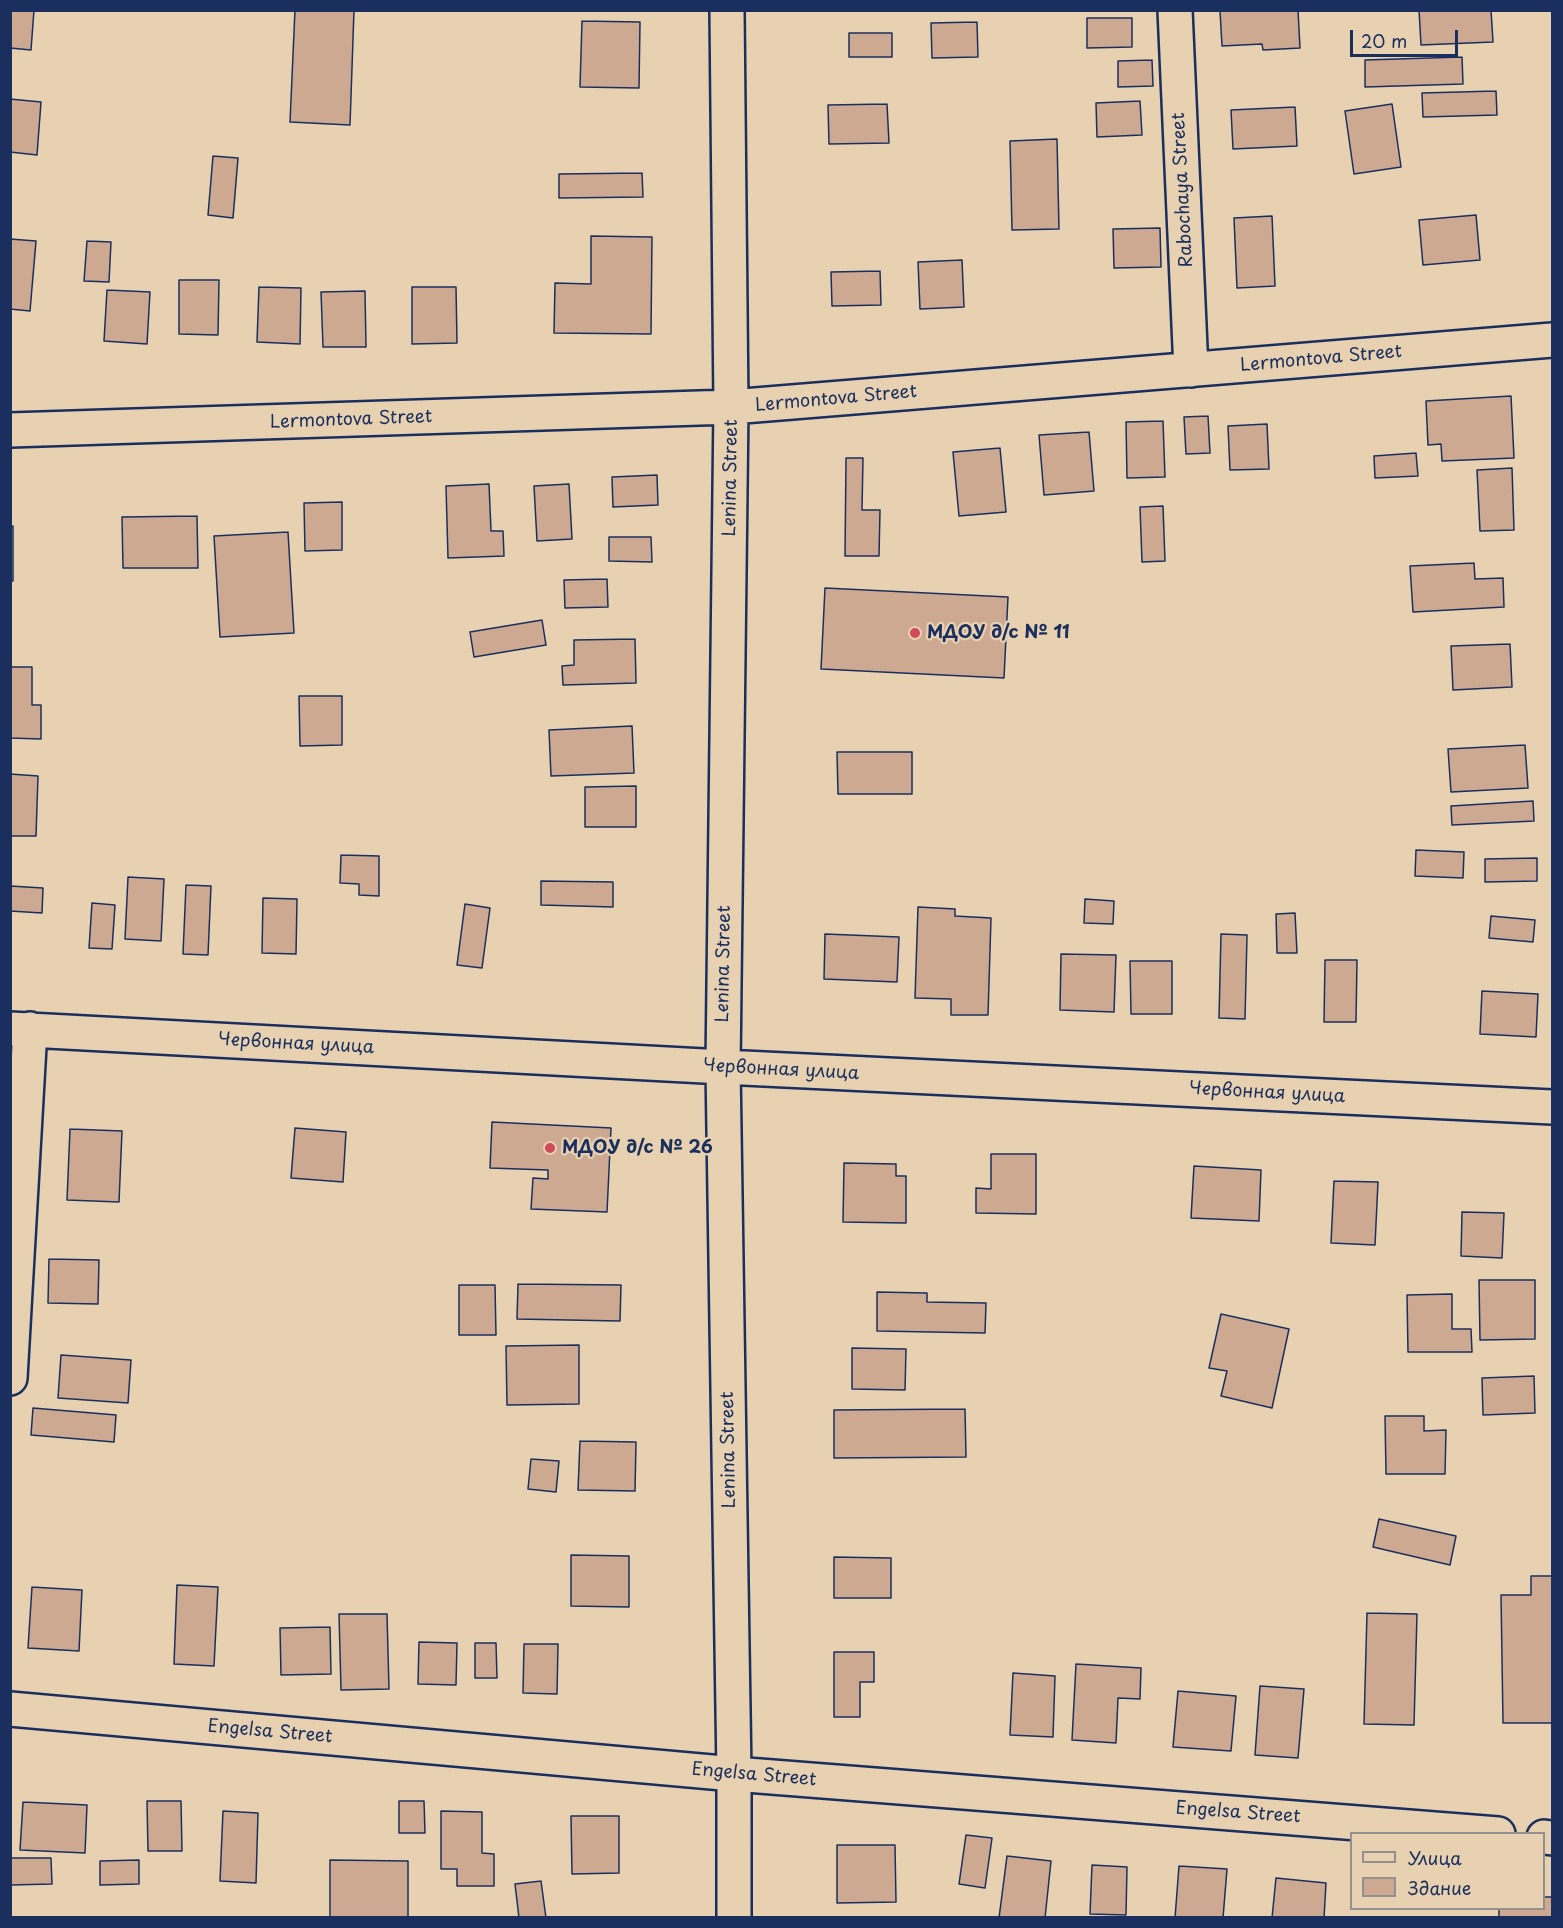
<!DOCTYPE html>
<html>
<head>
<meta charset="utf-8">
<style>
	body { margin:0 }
	#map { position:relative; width:1563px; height:1928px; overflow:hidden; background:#e7d1b0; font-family:"Playpen Sans",sans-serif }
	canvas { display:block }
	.frame { position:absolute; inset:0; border:12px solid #1b2f5e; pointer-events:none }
	.legend { position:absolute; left:1350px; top:1832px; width:195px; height:78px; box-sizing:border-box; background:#e7d1b0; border:2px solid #95908f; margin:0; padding:8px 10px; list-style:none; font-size:18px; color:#1b2f5e }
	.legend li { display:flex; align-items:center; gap:12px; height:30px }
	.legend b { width:30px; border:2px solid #95908f }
	.scale { position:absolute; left:1350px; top:30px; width:108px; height:27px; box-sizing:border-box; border:3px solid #1b2f5e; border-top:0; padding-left:8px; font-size:18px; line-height:21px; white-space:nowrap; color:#1b2f5e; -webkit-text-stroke:4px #e7d1b0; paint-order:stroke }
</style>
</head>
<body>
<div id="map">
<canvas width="1563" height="1928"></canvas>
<div class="frame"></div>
<ul class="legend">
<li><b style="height:8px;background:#e7d1b0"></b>Улица</li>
<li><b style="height:16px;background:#cda991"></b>Здание</li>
</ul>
<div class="scale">20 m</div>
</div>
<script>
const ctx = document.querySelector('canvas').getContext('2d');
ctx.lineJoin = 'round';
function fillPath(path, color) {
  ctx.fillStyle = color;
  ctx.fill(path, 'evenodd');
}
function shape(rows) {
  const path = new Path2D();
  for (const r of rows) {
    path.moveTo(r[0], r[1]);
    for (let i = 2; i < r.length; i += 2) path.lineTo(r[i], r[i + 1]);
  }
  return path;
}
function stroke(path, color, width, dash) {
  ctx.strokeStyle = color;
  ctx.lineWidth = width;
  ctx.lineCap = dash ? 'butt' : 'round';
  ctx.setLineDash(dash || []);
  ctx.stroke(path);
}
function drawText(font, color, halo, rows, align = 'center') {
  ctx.font = font + ' "Playpen Sans",sans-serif';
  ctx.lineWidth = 4.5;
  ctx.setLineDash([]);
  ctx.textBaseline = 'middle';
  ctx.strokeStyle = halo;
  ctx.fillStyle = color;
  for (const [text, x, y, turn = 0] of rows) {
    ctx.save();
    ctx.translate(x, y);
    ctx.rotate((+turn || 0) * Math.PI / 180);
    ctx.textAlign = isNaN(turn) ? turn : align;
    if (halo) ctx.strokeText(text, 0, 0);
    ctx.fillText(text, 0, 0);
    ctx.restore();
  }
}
const building = shape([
	[10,10,34,10,31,50,10,48,10,10],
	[295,10,354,10,350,125,290,122,295,10],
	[1298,10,1300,48,1263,50,1262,44,1222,46,1220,11,1298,10],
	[1419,10,1491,10,1493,42,1421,45,1419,10],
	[1087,18,1132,18,1132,47,1087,48,1087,18],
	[582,21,640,22,639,88,580,87,582,21],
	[977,22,978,57,932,58,931,23,977,22],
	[849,33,892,33,892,57,849,57,849,33],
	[1462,57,1463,84,1365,87,1365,60,1462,57],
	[1152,60,1153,86,1118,87,1118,61,1152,60],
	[1496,91,1497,115,1423,117,1422,93,1496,91],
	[10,99,41,102,37,155,10,152,10,99],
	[1140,101,1142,135,1097,137,1096,103,1140,101],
	[887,104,889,143,829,144,828,105,887,104],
	[1392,104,1401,167,1354,174,1345,111,1392,104],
	[1295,107,1297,146,1233,149,1231,110,1295,107],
	[1057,139,1059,229,1012,230,1010,141,1057,139],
	[213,156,238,158,233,218,208,215,213,156],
	[642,173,643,197,559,198,559,174,642,173],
	[1476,215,1480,260,1423,265,1419,220,1476,215],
	[1272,216,1275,286,1237,288,1234,218,1272,216],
	[1160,228,1161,267,1114,268,1113,229,1160,228],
	[591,236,652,237,651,334,554,333,555,283,591,284,591,236],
	[10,239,36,241,30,311,10,309,10,239],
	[87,241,111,242,109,282,84,281,87,241],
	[962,260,964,307,920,309,918,262,962,260],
	[880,271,881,305,832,306,831,272,880,271],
	[179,280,219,280,218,335,179,334,179,280],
	[259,287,301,288,300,344,257,342,259,287],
	[412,287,456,287,457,343,412,344,412,287],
	[107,290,150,292,147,344,104,341,107,290],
	[365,291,366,347,323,347,321,292,365,291],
	[1511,396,1514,458,1442,461,1441,444,1428,445,1426,401,1511,396],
	[1208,416,1210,453,1186,454,1184,417,1208,416],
	[1163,421,1165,477,1127,478,1126,422,1163,421],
	[1267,424,1269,469,1230,470,1228,426,1267,424],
	[1089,432,1094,491,1044,495,1039,435,1089,432],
	[1000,448,1006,512,959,516,953,452,1000,448],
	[1416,453,1418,476,1375,478,1374,456,1416,453],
	[846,458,863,458,862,510,880,510,879,556,845,556,846,458],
	[1512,468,1514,530,1480,531,1477,470,1512,468],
	[657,475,658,505,613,507,612,477,657,475],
	[489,484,491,531,503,531,504,556,448,558,446,486,489,484],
	[569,484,572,539,537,541,534,486,569,484],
	[342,502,342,550,305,551,304,503,342,502],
	[1163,506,1165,561,1142,562,1140,507,1163,506],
	[197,516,198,568,123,568,122,517,197,516],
	[10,526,13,526,13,581,10,581,10,526],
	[288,532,294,633,220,637,214,536,288,532],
	[609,537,651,537,652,562,609,561,609,537],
	[1474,563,1475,579,1503,578,1504,607,1413,612,1410,566,1474,563],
	[607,579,608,607,565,608,564,580,607,579],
	[825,588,1008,597,1004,678,821,669,825,588],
	[542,620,546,645,474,657,470,632,542,620],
	[635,639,636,683,563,685,562,666,574,665,574,640,635,639],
	[1510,644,1512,687,1453,690,1451,646,1510,644],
	[10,667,32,667,32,705,41,705,41,739,10,738,10,667],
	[299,696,342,696,342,745,300,746,299,696],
	[632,726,634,773,551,776,549,730,632,726],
	[1525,745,1528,788,1451,792,1448,749,1525,745],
	[837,752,912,752,912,794,838,794,837,752],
	[10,774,38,776,36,836,10,836,10,774],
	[636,786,636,827,585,827,585,787,636,786],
	[1533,801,1534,821,1452,825,1451,806,1533,801],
	[1416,850,1464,852,1463,878,1415,876,1416,850],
	[341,855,379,856,379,896,359,895,359,884,340,883,341,855],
	[1537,858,1537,881,1485,882,1485,859,1537,858],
	[128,877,164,879,161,941,125,939,128,877],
	[541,881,613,882,613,907,541,905,541,881],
	[186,885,211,886,208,955,183,954,186,885],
	[10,886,43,888,42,913,10,911,10,886],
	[263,898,297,899,296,954,262,953,263,898],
	[1085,899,1114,901,1113,924,1084,923,1085,899],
	[92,903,115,905,112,949,89,948,92,903],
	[465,904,490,908,482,968,457,965,465,904],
	[918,907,955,909,955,916,991,918,988,1015,951,1015,951,999,915,998,918,907],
	[1295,913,1297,953,1277,953,1276,914,1295,913],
	[1491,916,1535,920,1533,942,1489,938,1491,916],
	[825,934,899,937,897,982,824,979,825,934],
	[1221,934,1247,935,1245,1019,1219,1018,1221,934],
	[1061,954,1116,955,1114,1012,1060,1010,1061,954],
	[1325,960,1357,960,1356,1022,1324,1022,1325,960],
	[1130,961,1172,961,1172,1014,1131,1014,1130,961],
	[1482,991,1538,994,1536,1037,1480,1034,1482,991],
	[492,1122,611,1128,607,1212,531,1209,533,1178,548,1179,548,1170,490,1168,492,1122],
	[295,1128,346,1132,343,1182,291,1178,295,1128],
	[70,1129,122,1131,119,1202,67,1200,70,1129],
	[991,1154,1036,1154,1036,1214,976,1213,976,1188,991,1189,991,1154],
	[844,1163,896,1164,896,1176,906,1176,906,1223,843,1222,844,1163],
	[1194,1166,1261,1170,1259,1221,1191,1218,1194,1166],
	[1334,1181,1378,1182,1375,1245,1331,1243,1334,1181],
	[1462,1212,1504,1213,1502,1258,1461,1256,1462,1212],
	[49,1259,99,1260,98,1304,48,1303,49,1259],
	[1479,1280,1535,1280,1535,1339,1480,1340,1479,1280],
	[518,1284,621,1285,620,1321,517,1319,518,1284],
	[459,1285,495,1285,496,1335,459,1335,459,1285],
	[877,1292,927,1293,927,1302,986,1303,985,1333,877,1331,877,1292],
	[1452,1294,1452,1329,1471,1329,1472,1352,1408,1352,1407,1295,1452,1294],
	[1221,1314,1289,1329,1272,1408,1221,1396,1227,1371,1209,1368,1221,1314],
	[579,1345,579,1404,507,1405,506,1346,579,1345],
	[852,1348,906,1349,905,1390,852,1389,852,1348],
	[61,1355,131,1360,128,1403,58,1398,61,1355],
	[1534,1376,1535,1413,1483,1415,1482,1378,1534,1376],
	[33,1408,116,1415,114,1442,31,1435,33,1408],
	[965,1409,966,1457,834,1458,834,1410,965,1409],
	[1385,1416,1424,1416,1424,1431,1446,1430,1445,1474,1386,1474,1385,1416],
	[580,1441,636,1442,635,1491,578,1490,580,1441],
	[531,1459,559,1461,556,1492,528,1489,531,1459],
	[1379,1519,1456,1536,1450,1565,1373,1547,1379,1519],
	[571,1555,629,1556,629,1607,571,1606,571,1555],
	[834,1557,891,1558,891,1598,834,1598,834,1557],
	[1531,1576,1552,1576,1552,1723,1503,1723,1501,1595,1531,1595,1531,1576],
	[177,1585,218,1587,214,1666,174,1664,177,1585],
	[32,1587,82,1590,79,1651,28,1648,32,1587],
	[1367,1613,1417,1614,1414,1725,1364,1724,1367,1613],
	[339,1614,387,1614,389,1689,341,1690,339,1614],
	[330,1627,331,1674,281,1675,280,1628,330,1627],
	[419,1642,457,1643,456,1685,418,1684,419,1642],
	[475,1643,496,1643,497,1678,475,1678,475,1643],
	[524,1644,558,1644,557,1694,523,1693,524,1644],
	[834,1652,874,1652,874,1682,860,1682,860,1717,834,1717,834,1652],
	[1076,1664,1141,1668,1140,1699,1118,1698,1116,1743,1072,1740,1076,1664],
	[1013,1673,1055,1676,1053,1737,1010,1735,1013,1673],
	[1260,1686,1304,1689,1298,1758,1255,1755,1260,1686],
	[1178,1691,1236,1696,1231,1751,1173,1747,1178,1691],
	[147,1801,181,1801,182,1851,148,1851,147,1801],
	[399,1801,424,1801,425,1833,399,1833,399,1801],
	[23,1802,87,1805,85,1853,20,1850,23,1802],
	[223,1811,258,1813,256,1883,220,1881,223,1811],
	[441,1811,482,1812,482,1853,494,1854,494,1886,457,1886,457,1869,441,1869,441,1811],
	[571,1816,619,1816,619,1873,572,1874,571,1816],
	[966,1835,992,1838,985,1888,959,1884,966,1835],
	[837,1845,895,1845,896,1902,837,1903,837,1845],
	[1007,1856,1051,1861,1045,1918,999,1918,1007,1856],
	[10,1858,51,1858,52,1884,10,1885,10,1858],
	[139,1860,139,1884,100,1885,100,1861,139,1860],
	[330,1860,408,1861,408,1918,330,1918,330,1860],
	[1092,1865,1127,1867,1126,1915,1090,1914,1092,1865],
	[1179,1866,1227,1869,1223,1918,1175,1918,1179,1866],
	[1276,1878,1326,1883,1324,1918,1272,1918,1276,1878],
	[541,1881,546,1918,519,1918,515,1884,541,1881],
	[1544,1897,1552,1897,1552,1918,1499,1918,1499,1908,1544,1908,1544,1897]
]);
fillPath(building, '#cda991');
stroke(building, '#1b2f5e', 1.5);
const street = shape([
	[727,10,731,407,723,1067,734,1774,734,1918],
	[1175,10,1191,370],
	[10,430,731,407,1552,340],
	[10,1029,723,1067,1552,1107],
	[10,1378,30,1029],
	[10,1709,734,1774,1498,1834],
	[1544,1837,1552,1838]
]);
stroke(street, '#1b2f5e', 38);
stroke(street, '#e7d1b0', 33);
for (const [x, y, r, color] of [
	[915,633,6,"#d1495b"],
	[550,1148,6,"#d1495b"]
]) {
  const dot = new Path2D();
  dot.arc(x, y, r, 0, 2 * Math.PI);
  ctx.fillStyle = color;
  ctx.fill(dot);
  stroke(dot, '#e7d1b0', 2);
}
drawText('18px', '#1b2f5e', '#e7d1b0', [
	["Rabochaya Street",1183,190,-93],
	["Lermontova Street",1321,359,-5],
	["Lermontova Street",836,399,-5],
	["Lermontova Street",351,420,-2],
	["Lenina Street",731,478,-89],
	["Lenina Street",724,964,-89],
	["Червонная улица",296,1044,3],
	["Червонная улица",781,1070,3],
	["Червонная улица",1267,1093,3],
	["Lenina Street",729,1450,-91],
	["Engelsa Street",270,1732,5],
	["Engelsa Street",754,1775,5],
	["Engelsa Street",1238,1813,4]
]);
drawText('bold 18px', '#1b2f5e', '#e7d1b0', [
	["МДОУ д/с № 11",927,633],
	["МДОУ д/с № 26",562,1148]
], 'left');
</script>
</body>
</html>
